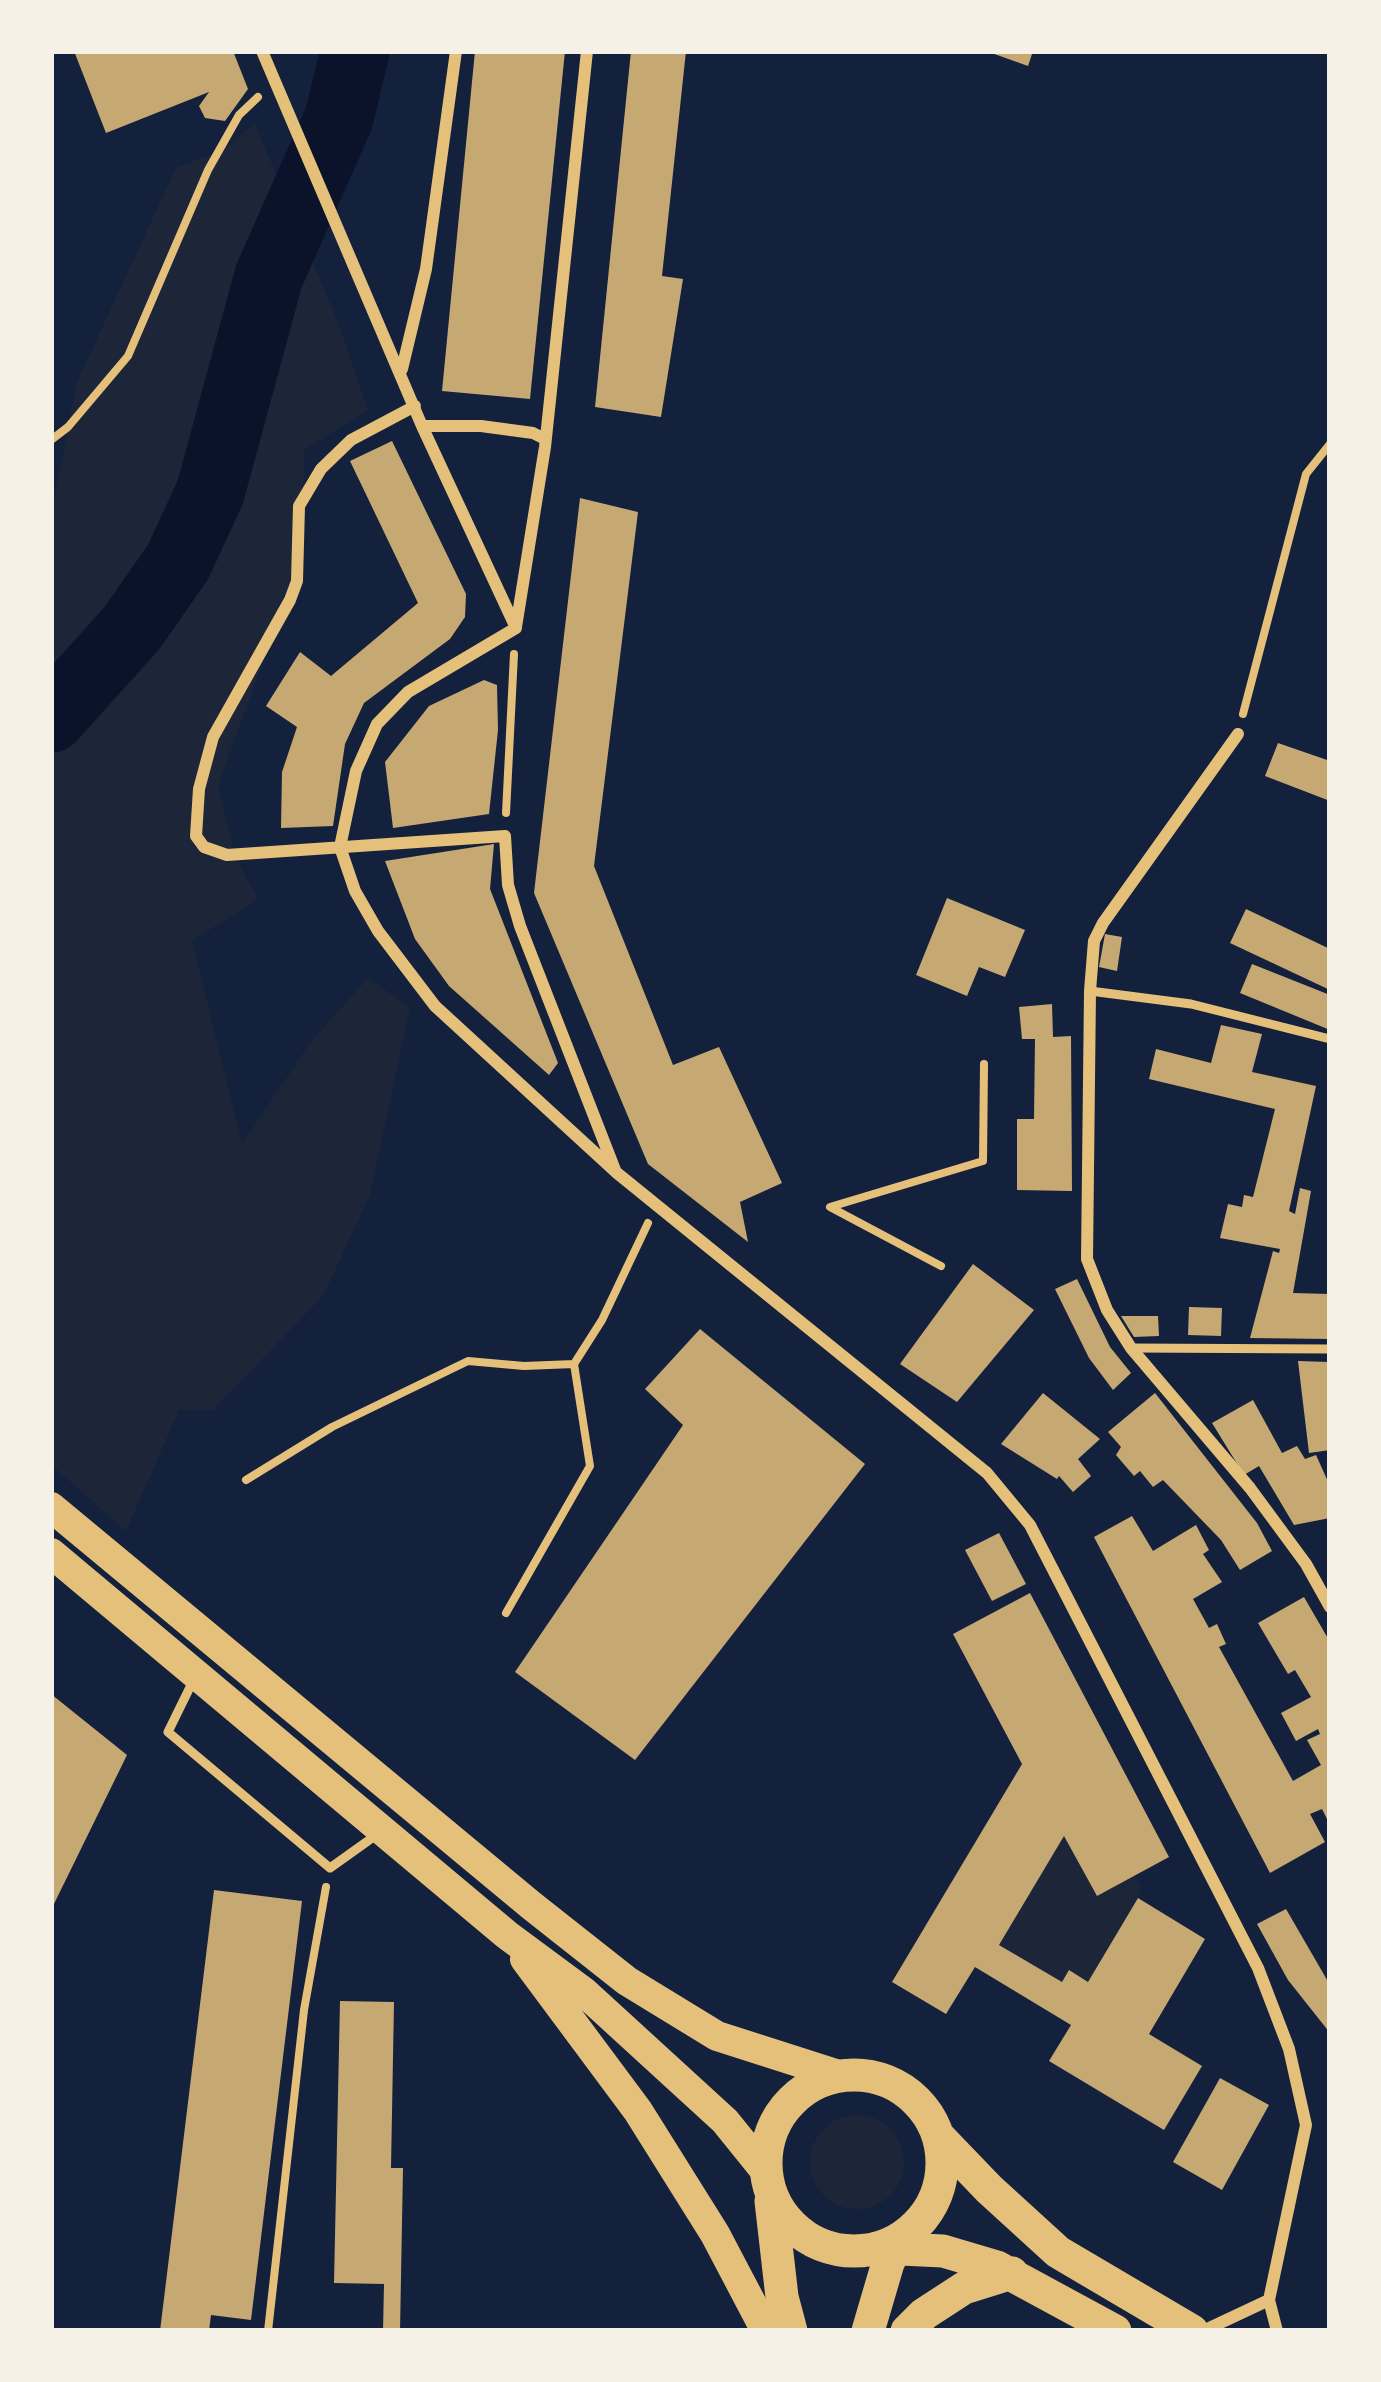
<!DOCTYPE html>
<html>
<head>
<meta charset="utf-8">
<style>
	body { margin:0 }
	#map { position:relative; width:1381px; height:2382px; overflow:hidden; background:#14213d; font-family:Inter,sans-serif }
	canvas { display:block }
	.frame { position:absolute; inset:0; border:54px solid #f6f1e7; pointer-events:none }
</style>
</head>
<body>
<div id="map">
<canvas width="1381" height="2382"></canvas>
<div class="frame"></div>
</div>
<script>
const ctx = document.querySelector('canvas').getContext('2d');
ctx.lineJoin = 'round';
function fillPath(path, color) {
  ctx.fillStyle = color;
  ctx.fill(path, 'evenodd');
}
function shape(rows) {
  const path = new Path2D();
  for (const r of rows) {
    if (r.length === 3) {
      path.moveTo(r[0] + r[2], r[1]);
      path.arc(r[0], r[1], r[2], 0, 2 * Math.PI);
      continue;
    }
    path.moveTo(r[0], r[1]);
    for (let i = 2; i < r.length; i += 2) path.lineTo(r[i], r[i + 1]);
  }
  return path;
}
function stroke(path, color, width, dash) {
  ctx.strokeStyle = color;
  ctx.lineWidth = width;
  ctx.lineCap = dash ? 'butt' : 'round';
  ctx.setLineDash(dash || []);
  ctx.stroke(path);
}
fillPath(shape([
	[255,124,335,315,368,410,304,450,305,508,284,605,218,785,235,857,258,899,192,941,242,1144,310,1043,368,978,410,1007,370,1195,323,1296,213,1410,179,1410,126,1531,51,1465,51,517,77,382,176,168,220,151],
	[1064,1836,1096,1895,1134,1876,1141,1886,1138,1898,1088,1982,1069,1971,1062,1982,999,1945],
	[857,2162,47]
]), '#1d2539');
stroke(shape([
	[51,718,132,628,178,562,210,493,269,276,339,118,355,51]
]), '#0b132b', 69);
fillPath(shape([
	[74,51,233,51,248,89,225,121,205,118,199,106,209,92,106,133],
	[475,51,565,51,530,399,442,391],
	[631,51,686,51,662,276,683,279,661,417,595,407],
	[986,51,1033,51,1028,66],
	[392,441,466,594,465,617,450,639,364,703,345,744,333,826,281,828,282,772,297,727,266,706,300,652,331,676,418,603,350,461],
	[580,498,638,512,594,866,673,1065,719,1047,782,1183,740,1202,748,1242,648,1164,534,893],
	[484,680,497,685,498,730,489,814,393,828,385,762,429,706],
	[1278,743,1330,761,1330,801,1265,776],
	[494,844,490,889,558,1063,549,1075,449,986,415,939,385,861],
	[947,898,1025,930,1005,977,979,967,967,996,916,975],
	[1246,909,1330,949,1330,990,1230,943],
	[1105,934,1122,937,1117,971,1099,967],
	[1252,964,1330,995,1330,1030,1240,993],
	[1052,1004,1053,1037,1071,1036,1072,1191,1017,1190,1017,1119,1034,1119,1035,1039,1022,1039,1019,1007],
	[1221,1025,1262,1034,1252,1072,1316,1086,1289,1211,1295,1214,1300,1188,1311,1191,1293,1293,1330,1294,1328,1339,1250,1338,1273,1251,1279,1253,1280,1249,1220,1238,1228,1204,1242,1207,1244,1195,1253,1197,1275,1109,1149,1079,1156,1049,1211,1063],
	[973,1264,1034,1310,957,1402,900,1364],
	[1077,1279,1110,1347,1131,1373,1113,1390,1089,1358,1055,1289],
	[1189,1307,1222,1308,1221,1336,1188,1335],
	[1121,1316,1158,1316,1159,1336,1134,1337],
	[700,1329,865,1464,635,1760,515,1672,683,1425,645,1389],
	[1298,1361,1329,1362,1330,1450,1309,1453],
	[1043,1393,1100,1439,1078,1459,1091,1476,1073,1492,1059,1476,1057,1479,1001,1444],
	[1155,1393,1257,1523,1272,1551,1240,1570,1221,1540,1163,1480,1153,1487,1140,1471,1134,1476,1116,1455,1121,1447,1108,1432],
	[1253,1400,1282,1453,1297,1446,1305,1459,1316,1455,1330,1486,1330,1518,1294,1525,1259,1466,1244,1475,1212,1423],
	[1132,1516,1153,1551,1196,1525,1209,1550,1203,1554,1222,1582,1193,1599,1209,1628,1217,1624,1226,1644,1219,1647,1293,1781,1321,1765,1307,1740,1320,1734,1318,1729,1296,1741,1281,1713,1311,1697,1295,1670,1288,1674,1258,1623,1304,1597,1330,1642,1330,1825,1322,1809,1310,1814,1325,1842,1270,1873,1094,1537],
	[999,1533,1026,1584,992,1601,965,1550],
	[1030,1593,1169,1857,1097,1896,1064,1836,999,1945,1062,1982,1069,1970,1088,1982,1138,1898,1205,1939,1149,2034,1202,2066,1164,2130,1049,2061,1071,2025,975,1967,946,2014,892,1982,1022,1764,953,1634],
	[51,1694,127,1755,51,1910],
	[214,1890,302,1901,251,2320,211,2315,209,2331,160,2331],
	[1286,1909,1330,1985,1330,2033,1288,1980,1257,1924],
	[340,2001,394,2002,391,2168,403,2168,400,2331,383,2331,384,2284,334,2283],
	[1220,2078,1269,2105,1222,2190,1173,2162]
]), '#c6a872');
stroke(shape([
	[51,440,68,427,128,356,208,170,239,115,258,97],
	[1243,714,1306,474,1330,444],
	[506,813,514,654],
	[941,1266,830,1207,983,1161,984,1064],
	[246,1480,332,1427,468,1361,524,1366,574,1364],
	[506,1613,590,1466,574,1364,602,1320,648,1223],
	[268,2331,304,2010,326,1887]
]), '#e5c07b', 8);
stroke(shape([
	[1090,991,1191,1004,1330,1039],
	[1131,1348,1330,1349],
	[194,1679,168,1732,330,1868,379,1833]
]), '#e5c07b', 9);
stroke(shape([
	[262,51,422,426,516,628],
	[402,369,426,269,456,51],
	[415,406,351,440,321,469,299,506,297,581,290,600,213,737,199,789,196,836,204,847,227,855,505,836,508,885,520,926,615,1170],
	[422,426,481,426,533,433,543,438],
	[516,627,545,447,587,51],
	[516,628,408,692,377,724,356,771,340,847,355,891,378,931,435,1006,617,1173,987,1473,1030,1525,1258,1968,1289,2049,1306,2125,1269,2300,1277,2331],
	[1238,734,1103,923,1094,941,1090,991,1087,1259,1107,1310,1131,1348,1250,1488,1306,1564,1330,1607],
	[1203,2331,1269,2300]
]), '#e5c07b', 12);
stroke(shape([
	[51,1507,532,1906,627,1981,717,2036,842,2076],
	[51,1553,507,1935,584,1992,725,2121,767,2173],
	[525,1959,638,2111,715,2234,766,2331]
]), '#e5c07b', 30);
stroke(shape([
	[854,2163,88],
	[938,2136,989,2189,1058,2252,1192,2331],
	[771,2201,782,2297,791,2331],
	[880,2248,943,2251,997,2267,1115,2331],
	[868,2331,888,2263,900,2238],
	[907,2331,924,2314,964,2288,1012,2273]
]), '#e5c07b', 33);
</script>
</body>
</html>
